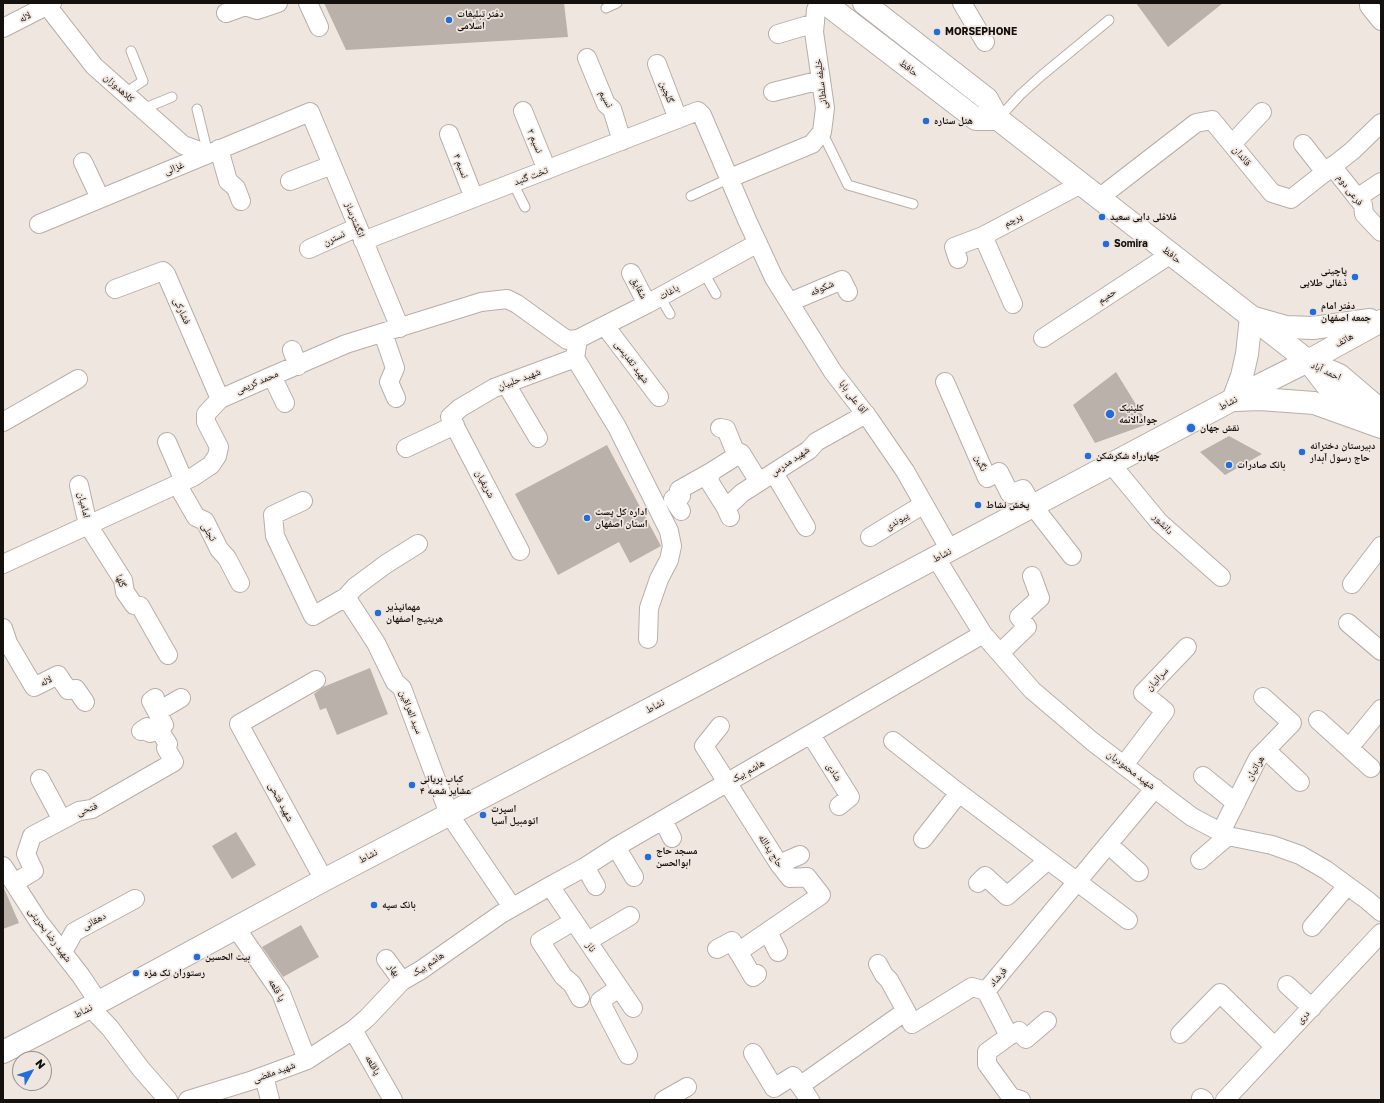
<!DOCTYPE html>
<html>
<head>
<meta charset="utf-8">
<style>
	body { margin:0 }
	#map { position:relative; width:1384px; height:1103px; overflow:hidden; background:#f0e6e0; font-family:"Golos Text",sans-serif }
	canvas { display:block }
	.frame { position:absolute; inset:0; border:4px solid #14100e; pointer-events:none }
	.north { position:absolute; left:12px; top:1051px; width:40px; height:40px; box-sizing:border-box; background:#f0e6e0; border:1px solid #98908c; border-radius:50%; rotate:51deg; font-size:11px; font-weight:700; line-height:16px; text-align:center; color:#14100e }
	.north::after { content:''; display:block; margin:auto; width:14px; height:18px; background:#226dd8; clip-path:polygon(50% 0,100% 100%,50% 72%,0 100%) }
</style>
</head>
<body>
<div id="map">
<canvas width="1384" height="1103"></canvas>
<div class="frame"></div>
<div class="north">N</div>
</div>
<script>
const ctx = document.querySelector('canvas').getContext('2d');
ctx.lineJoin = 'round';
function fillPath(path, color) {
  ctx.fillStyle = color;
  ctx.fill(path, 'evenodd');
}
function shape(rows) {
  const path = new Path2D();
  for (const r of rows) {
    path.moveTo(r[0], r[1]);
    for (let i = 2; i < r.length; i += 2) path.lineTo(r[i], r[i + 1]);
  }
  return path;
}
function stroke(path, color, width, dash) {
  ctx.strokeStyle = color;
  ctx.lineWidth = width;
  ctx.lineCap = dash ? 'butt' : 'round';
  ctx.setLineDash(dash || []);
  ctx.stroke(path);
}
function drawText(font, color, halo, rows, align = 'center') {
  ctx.font = font + ' "Golos Text","Noto Naskh Arabic",sans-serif';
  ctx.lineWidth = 3.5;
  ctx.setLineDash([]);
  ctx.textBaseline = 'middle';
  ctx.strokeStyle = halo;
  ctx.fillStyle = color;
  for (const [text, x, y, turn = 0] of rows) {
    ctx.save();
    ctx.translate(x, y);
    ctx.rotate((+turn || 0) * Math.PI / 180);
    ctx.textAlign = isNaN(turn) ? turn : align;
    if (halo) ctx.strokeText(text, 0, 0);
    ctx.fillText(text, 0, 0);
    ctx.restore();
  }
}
fillPath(shape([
	[324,3,564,3,568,37,346,50],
	[1136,3,1223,3,1168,47],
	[1116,372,1148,424,1095,443,1073,405],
	[1229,436,1262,454,1225,475,1200,452],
	[607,445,661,546,630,563,619,542,558,575,515,494],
	[370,668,388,714,337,735,326,708,320,710,314,694,323,687],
	[236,832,256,865,232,879,212,846],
	[3,886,19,923,3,929],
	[301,925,319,957,283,977,262,947]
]), '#bbb1ab');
const lane = shape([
	[606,8,617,3],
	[125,93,143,81,131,51],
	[143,109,172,97],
	[197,109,208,154],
	[998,119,1020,95,1041,76,1109,20],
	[822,132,848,185,913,204],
	[513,183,525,207],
	[691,196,730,178],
	[704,273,716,294],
	[660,297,670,314]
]);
const street = shape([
	[45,3,94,66,183,145,208,154],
	[308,3,319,27],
	[962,3,985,42],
	[1369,3,1369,6,1381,21],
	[226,13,245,6,257,10,278,3],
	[3,28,52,3],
	[778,34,815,23],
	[587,58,606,104,612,109,622,141],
	[657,64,678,119],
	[773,92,821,80],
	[523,111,547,170],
	[449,134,474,198],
	[1232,144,1262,112],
	[1303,144,1325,172],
	[219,149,228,181,236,188,241,201],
	[83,162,100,198],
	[1332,166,1363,205,1364,214,1381,232],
	[730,178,812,144,822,132,825,108,814,32,816,10,819,3],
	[290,181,332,165],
	[1099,198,1196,123,1212,120,1272,193,1291,199,1352,151,1381,123],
	[1357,198,1381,182],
	[39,224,310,112,400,328],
	[983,236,1013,304],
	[363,241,698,111,702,115,747,220,774,278,833,372,870,420,905,471,950,550],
	[309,249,358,227],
	[958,259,954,247,983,236,1081,184],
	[631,273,647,304],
	[115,289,163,271,166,274,220,399],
	[790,302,842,280,848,292],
	[605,326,659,397],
	[383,333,395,368,389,382,396,398],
	[1043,338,1171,254],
	[292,350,298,366],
	[575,358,617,427,669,531,672,546,669,560,659,579,649,608,648,639],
	[272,376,285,403],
	[945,382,987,478,999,472,1010,494,1023,489,1033,506,1072,556],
	[506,384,538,438],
	[3,422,78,379],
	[720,428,726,429,737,456],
	[167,442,184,481],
	[406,448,455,425],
	[1112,465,1159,522,1221,577],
	[774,473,806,527],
	[177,484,196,517,205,521,219,549,227,558,240,583],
	[79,485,88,525,123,580,125,592,134,605,140,606,168,655],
	[303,501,273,515,275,536,313,616,346,597,355,587,386,564,418,544],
	[726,508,709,481,711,472,741,453,759,482],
	[681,511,673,499,681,496,679,490,711,472],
	[730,517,726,508,742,493,809,450,816,442,866,414],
	[870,537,924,504],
	[520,551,450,417,460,408,494,388,575,358,578,339],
	[936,558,983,634,1032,690,1093,742,1192,817,1228,836,1272,845,1300,855,1326,870,1367,900,1381,912],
	[3,564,193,477,211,465,217,456,219,447,206,422,206,414,220,399,272,376,346,344,481,302,507,299,517,304,567,340,578,339,647,304,758,243],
	[1352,584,1381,546],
	[346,597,376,643,395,682,402,688,449,814,512,907],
	[1348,623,1381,651],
	[3,628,8,643,34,687,58,675,68,690,76,689,85,702],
	[1000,653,1027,627,1019,617,1040,598,1032,576],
	[316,680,239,724,324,880],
	[157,712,181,698],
	[1318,720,1371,768],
	[720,726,704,746,779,864,790,878,807,877,821,895,738,952],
	[141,731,147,727,150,733,159,730],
	[811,735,850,797,839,806],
	[893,741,959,793,1128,920],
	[1349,748,1381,709],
	[1266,750,1300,782],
	[1124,765,1165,711,1143,693,1187,647],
	[1203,776,1236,803],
	[40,779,62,820],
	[663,820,672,838],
	[1221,832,1258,758,1292,723,1263,697],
	[923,839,959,793],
	[1108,844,1139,872],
	[616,847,634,877],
	[1200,860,1228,836],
	[779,864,800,855],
	[3,866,39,922,81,976,99,1003],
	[585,867,596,886],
	[14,883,34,871,26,854,32,836,79,811,92,809,174,762,166,748,168,744,159,730,164,725,151,701,155,698],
	[978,883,985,876,1007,896,1048,860],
	[550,886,633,1008],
	[574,921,540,941,563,976,572,984,580,998],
	[1312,927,1347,886],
	[236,928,281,993,307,1060],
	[768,932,778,952],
	[588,941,630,916],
	[717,949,732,941,753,977,757,974],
	[63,952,74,932,135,899],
	[386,959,402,981],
	[878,964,884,975,889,980,906,1011],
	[1287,985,1312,1008],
	[619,988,600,1001,628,1055],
	[986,991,1009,1036],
	[90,1007,110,1028,141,1069,168,1100],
	[353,1030,393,1100],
	[1180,1034,1220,993,1275,1047],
	[753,1053,774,1088,793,1076,810,1100],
	[264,1076,270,1100],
	[801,1085,906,1011,912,1024,972,987,986,991,1155,788],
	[1201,1098,1204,1100],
	[188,1100,253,1080,307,1060,353,1030,367,1018,402,981,421,970,501,914,550,886,585,867,616,847,983,634],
	[664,1100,687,1087],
	[1021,1100,1011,1097,987,1064,987,1052,1009,1036,1019,1031,1026,1039,1047,1021],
	[1225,1100,1381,933]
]);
const secondary = shape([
	[825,3,976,119,998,119],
	[864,3,987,99,998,119,1308,361,1329,388,1375,422],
	[1309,362,1339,375,1379,409]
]);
const primary = shape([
	[1233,400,1242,376,1247,354,1251,317,1286,327,1313,328,1370,320],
	[1236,400,1260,399,1314,403,1381,427],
	[3,1052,90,1007,324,880,694,686,1264,383,1308,361,1381,321]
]);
stroke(lane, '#b8aea9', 11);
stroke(street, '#b8aea9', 20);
stroke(secondary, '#b8aea9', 24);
stroke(primary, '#b8aea9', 24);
stroke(lane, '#fff', 9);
stroke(street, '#fff', 18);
stroke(secondary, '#fff', 22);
stroke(primary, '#fff', 22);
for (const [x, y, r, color] of [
	[449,20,4,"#226dd8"],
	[937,32,4,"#226dd8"],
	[926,121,4,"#226dd8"],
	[1102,217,4,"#226dd8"],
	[1106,244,4,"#226dd8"],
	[1355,277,4,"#226dd8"],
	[1313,312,4,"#226dd8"],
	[1110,414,5,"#226dd8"],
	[1191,428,5,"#226dd8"],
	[1302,452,4,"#226dd8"],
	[1088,456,4,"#226dd8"],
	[1229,465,4,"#226dd8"],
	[978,505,4,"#226dd8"],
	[587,518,4,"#226dd8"],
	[378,613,4,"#226dd8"],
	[412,785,4,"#226dd8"],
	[483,815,4,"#226dd8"],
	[648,857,4,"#226dd8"],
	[374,905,4,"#226dd8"],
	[197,957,4,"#226dd8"],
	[136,973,4,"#226dd8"]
]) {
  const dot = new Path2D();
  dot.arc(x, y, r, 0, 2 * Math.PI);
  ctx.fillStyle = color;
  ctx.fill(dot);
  stroke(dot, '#f0e6e0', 1.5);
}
drawText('bold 10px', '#14100e', '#f0e6e0', [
	["دفتر تبلیغات",457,14],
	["اسلامی",457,26],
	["MORSEPHONE",945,32],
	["هتل ستاره",934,121],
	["فلافلی دایی سعید",1110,217],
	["Somira",1114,244],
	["پاچینی",1347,271,"right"],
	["ذغالی طلایی",1347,283,"right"],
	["دفتر امام",1321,306],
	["جمعه اصفهان",1321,318],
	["کلینیک",1119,408],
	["جوادالائمه",1119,420],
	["نقش جهان",1200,428],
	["دبیرستان دخترانه",1310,446],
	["حاج رسول آبدار",1310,458],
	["چهارراه شکرشکن",1096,456],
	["بانک صادرات",1237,465],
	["پخش نشاط",986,505],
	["اداره کل پست",595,512],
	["استان اصفهان",595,524],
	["مهمانپذیر",386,607],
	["هریتیج اصفهان",386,619],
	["کباب بریانی",420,779],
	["عشایر شعبه ۴",420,791],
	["اسپرت",491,809],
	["اتومبیل آسیا",491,821],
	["مسجد حاج",656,851],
	["ابوالحسن",656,863],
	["بانک سپه",382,905],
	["بیت الحسین",205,957],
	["رستوران تک مزه",144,973]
], 'left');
drawText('10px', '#14100e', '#f0e6e0', [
	["لاله",25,17,-27],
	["حافظ",909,68,37],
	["خلیفه سلطانی",821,84,-97],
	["کلاهدوزان",119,88,42],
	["گلچین",667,92,69],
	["نسیم",606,99,61],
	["نسیم ۲",535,141,67],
	["قائدان",1242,156,50],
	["نسیم ۴",461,166,69],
	["غزالی",174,168,-22],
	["تخت گنبد",531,176,-21],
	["فرعی دوم",1350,190,53],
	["انگشترساز",355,220,68],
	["پرچم",1013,220,-28],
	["نسترن",334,238,-25],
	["حافظ",1172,255,38],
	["شقایق",639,288,62],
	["شکوفه",822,288,-24],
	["باغات",669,292,-29],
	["حمیم",1107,296,-33],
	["فشارکی",182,311,66],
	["هاتف",1344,340,-29],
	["شهید تقدیسی",632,362,53],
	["احمد آباد",1326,371,25],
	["شهید حلبیان",519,379,-20],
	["محمد کریمی",257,382,-23],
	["آقا علی بابا",853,397,53],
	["نشاط",1228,403,-28],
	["شهید مدرس",790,461,-34],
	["نگین",981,463,66],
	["شریفیان",485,484,62],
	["امامیان",84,505,77],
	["پیوندی",897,521,-31],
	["دانشور",1163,524,46],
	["تجلی",209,532,59],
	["نشاط",942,555,-28],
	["گلها",121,581,69],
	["سرائیان",1157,679,-47],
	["لاله",46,681,-26],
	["نشاط",655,706,-28],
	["سید العراقین",411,712,68],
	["هراتیان",1255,768,-59],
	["شهید محمودیان",1131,770,37],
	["هاشم بیک",748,771,-30],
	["شادی",834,772,58],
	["شهید فتحی",281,802,62],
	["فتحی",87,809,-20],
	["حاج یدالله",771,851,57],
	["نشاط",368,856,-28],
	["دهقانی",94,921,-28],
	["شهید رضا بحرینی",50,935,53],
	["ناز",591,947,56],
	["هاشم بیک",428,964,-34],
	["بهار",394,970,54],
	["فرشاد",998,977,-50],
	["پا قلعه",277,990,60],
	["نشاط",83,1011,-27],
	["دری",1303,1017,-47],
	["پاقلعه",373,1065,60],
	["شهید مقضی",274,1072,-20]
]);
</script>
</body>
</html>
